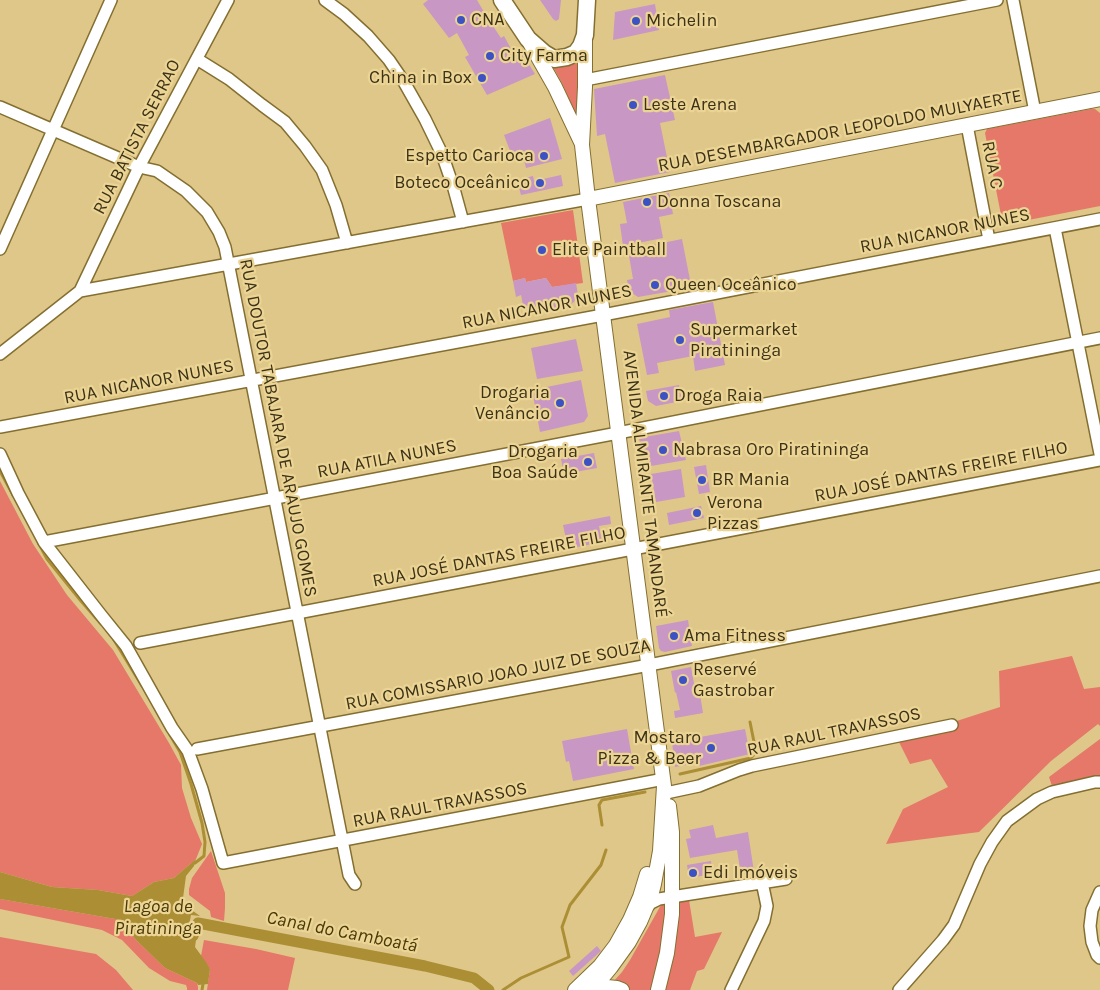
<!DOCTYPE html>
<html>
<head>
<meta charset="utf-8">
<style>
	body { margin:0 }
	canvas { display:block; background:#dec788 }
</style>
</head>
<body>
<canvas width="1100" height="990"></canvas>
<script>
const ctx = document.querySelector('canvas').getContext('2d');
ctx.lineJoin = 'round';
function fillPath(path, color) {
  ctx.fillStyle = color;
  ctx.fill(path, 'evenodd');
}
function shape(rows) {
  const path = new Path2D();
  for (const r of rows) {
    path.moveTo(r[0], r[1]);
    for (let i = 2; i < r.length; i += 2) path.lineTo(r[i], r[i + 1]);
  }
  return path;
}
function stroke(path, color, width, dash) {
  ctx.strokeStyle = color;
  ctx.lineWidth = width;
  ctx.lineCap = dash ? 'butt' : 'round';
  ctx.setLineDash(dash || []);
  ctx.stroke(path);
}
function drawText(font, color, halo, rows, align = 'center') {
  ctx.font = font + ' Karla,sans-serif';
  ctx.lineWidth = 4.5;
  ctx.setLineDash([]);
  ctx.textBaseline = 'middle';
  ctx.strokeStyle = halo;
  ctx.fillStyle = color;
  for (const [text, x, y, turn = 0] of rows) {
    ctx.save();
    ctx.translate(x, y);
    ctx.rotate((+turn || 0) * Math.PI / 180);
    ctx.textAlign = isNaN(turn) ? turn : align;
    if (halo) ctx.strokeText(text, 0, 0);
    ctx.fillText(text, 0, 0);
    ctx.restore();
  }
}
fillPath(shape([
	[579,62,579,121,562,83,552,65,563,67],
	[1091,109,1095,109,1100,113,1100,206,1008,224,1005,224,1002,220,985,133,987,129],
	[573,210,583,283,552,287,546,278,526,282,525,278,513,281,501,223],
	[0,481,33,544,67,595,113,650,169,743,181,765,182,788,191,818,202,844,196,859,174,878,154,882,132,896,98,890,52,887,0,872],
	[1072,656,1084,689,1100,687,1100,726,1098,724,1051,761,979,832,886,844,903,809,948,787,931,759,910,764,898,740,1000,707,999,671],
	[1100,739,1100,784,1053,789,1049,777],
	[211,851,225,893,225,908,224,921,211,917,210,911,189,895,189,889,192,878],
	[0,899,121,920,136,940,165,968,197,983,198,987,198,990,187,990,187,988,186,985,170,981,149,968,122,940,102,930,0,909],
	[689,900,695,937,722,932,704,969,697,971,690,990,606,990,622,972,630,960,661,905],
	[0,937,96,954,116,970,133,990,0,990],
	[204,940,256,949,295,958,288,990,207,990,210,969,201,956]
]), '#e57868');
fillPath(shape([
	[196,859,194,866,186,876,183,898,186,906,200,916,191,915,188,931,196,940,195,947,206,962,210,969,208,984,198,985,197,983,165,968,136,940,121,920,0,899,0,872,52,887,98,890,132,896,154,882,174,878]
]), '#ac8e34');
stroke(shape([
	[0,471,13,495],
	[39,544,47,559,81,601,101,624],
	[114,640,142,686],
	[170,735,180,752,191,784,202,823,205,842,204,856,195,863],
	[680,774,751,758,756,752,750,722],
	[602,825,599,805,602,800,645,792],
	[202,990,203,984],
	[503,990,521,978,569,957,562,927,570,905,601,865,606,850]
]), '#ac8e34', 3);
stroke(shape([
	[193,936,198,923,425,966,474,978,489,990]
]), '#ac8e34', 11);
fillPath(shape([
	[428,0,477,0,487,17,501,38,504,36,515,56,522,53,535,74,487,95,465,57,469,55,457,33,449,38,423,4],
	[540,0,561,0,559,19,556,21,553,19],
	[655,4,659,30,613,40,615,12],
	[665,75,675,120,660,123,670,172,615,183,605,134,597,136,594,89],
	[550,118,562,159,526,168,524,160,528,159,526,153,512,156,504,135],
	[561,175,563,186,521,195,517,180,533,176,534,181],
	[669,193,673,214,659,217,663,238,623,246,620,224,627,223,623,202],
	[682,239,690,280,682,281,684,289,638,297,629,291,627,280,633,279,628,250],
	[525,278,526,282,546,278,552,287,576,283,578,295,574,302,567,306,525,315,521,295,516,297,513,281],
	[713,302,725,365,695,371,693,356,657,363,659,373,647,375,637,324,670,317,669,310],
	[576,339,583,371,537,379,531,348],
	[581,380,588,416,584,422,540,432,532,390],
	[679,385,682,401,656,406,648,401,646,391],
	[679,431,686,460,645,467,639,438],
	[594,453,597,468,564,474,561,459],
	[706,465,710,492,699,494,694,467],
	[681,469,685,497,656,502,651,474],
	[701,506,704,518,669,525,667,513],
	[610,516,611,524,599,526,602,542,568,549,563,525],
	[688,620,692,646,665,652,661,651,659,648,656,626],
	[691,667,695,689,699,688,703,713,675,718,674,711,680,710,676,692,675,693,671,671],
	[627,729,634,769,573,781,569,761,566,762,562,741],
	[745,729,750,754,699,766,698,763,675,767,672,742],
	[713,825,716,838,748,832,754,872,741,875,737,850,690,858,686,839,691,838,689,830],
	[711,861,713,874,689,878,687,865],
	[597,946,601,951,573,976,569,971]
]), '#c997c4');
const minor = shape([
	[325,0,344,14,368,36,389,60,404,82,425,119,442,154,454,189,463,222],
	[1013,0,1035,112],
	[197,59,229,79,262,105,285,122,305,146,322,170,336,205,347,243],
	[585,80,997,0],
	[0,107,139,167,157,171,186,191,207,212,219,232,225,247,349,875,355,884],
	[967,125,989,240],
	[1055,228,1100,454],
	[0,249,111,0],
	[80,291,139,167,228,0],
	[0,354,80,291,588,199],
	[0,427,603,315,1100,219],
	[0,454,18,493,44,542,101,615,126,646,172,728,188,751,202,789,223,863,664,779],
	[44,542,618,433,1100,338],
	[140,643,1100,460],
	[197,749,649,665,1100,576],
	[666,793,699,786,739,770,752,766,952,725],
	[1100,892,1092,910,1090,926,1092,942,1097,955,1100,958],
	[645,909,651,903,659,899,786,879],
	[731,990,764,921,767,906,762,882],
	[899,990,943,940,954,925,980,864,992,842,1007,821,1037,799,1052,792,1095,782,1100,782]
]);
const tertiary = shape([
	[585,38,585,87,582,145,588,199,664,786,660,851,654,884,651,896,640,922,629,942,611,967,592,990],
	[530,43,555,87,582,144],
	[588,199,1100,99],
	[575,990,600,966,616,945,630,920,640,897,647,874],
	[597,990,607,987,617,988,622,990],
	[658,990,667,953,672,914,672,832,669,806]
]);
const secondary = shape([
	[502,0,528,39,544,53,554,59,567,57,576,53,581,46,585,35,587,0]
]);
stroke(minor, '#846f31', 14);
stroke(tertiary, '#846f31', 16);
stroke(secondary, '#846f31', 19);
stroke(minor, '#fff', 11);
stroke(tertiary, '#fff', 14);
stroke(secondary, '#fff', 16);
for (const [x, y, r, color] of [
	[461,20,5,"#3c51c4"],
	[636,21,5,"#3c51c4"],
	[490,56,5,"#3c51c4"],
	[482,78,5,"#3c51c4"],
	[633,105,5,"#3c51c4"],
	[544,156,5,"#3c51c4"],
	[540,183,5,"#3c51c4"],
	[647,202,5,"#3c51c4"],
	[542,250,5,"#3c51c4"],
	[655,285,5,"#3c51c4"],
	[680,340,5,"#3c51c4"],
	[664,396,5,"#3c51c4"],
	[560,403,5,"#3c51c4"],
	[663,450,5,"#3c51c4"],
	[588,462,5,"#3c51c4"],
	[702,480,5,"#3c51c4"],
	[697,513,5,"#3c51c4"],
	[674,636,5,"#3c51c4"],
	[683,680,5,"#3c51c4"],
	[711,748,5,"#3c51c4"],
	[693,873,5,"#3c51c4"]
]) {
  const dot = new Path2D();
  dot.arc(x, y, r, 0, 2 * Math.PI);
  ctx.fillStyle = color;
  ctx.fill(dot);
  stroke(dot, '#ebd494', 2);
}
drawText('18px', '#3b3218', '#ebd494', [
	["CNA",471,20],
	["Michelin",646,21],
	["City Farma",500,56],
	["China in Box",472,78,"right"],
	["Leste Arena",643,105],
	["Espetto Carioca",534,156,"right"],
	["Boteco Oceânico",530,183,"right"],
	["Donna Toscana",657,202],
	["Elite Paintball",552,250],
	["Queen Oceânico",665,285],
	["Supermarket",690,330],
	["Piratininga",690,351],
	["Drogaria",550,393,"right"],
	["Venâncio",550,414,"right"],
	["Droga Raia",674,396],
	["Nabrasa Oro Piratininga",673,450],
	["Drogaria",578,452,"right"],
	["Boa Saúde",578,473,"right"],
	["BR Mania",712,480],
	["Verona",707,503],
	["Pizzas",707,524],
	["Ama Fitness",684,636],
	["Reservé",693,670],
	["Gastrobar",693,691],
	["Mostaro",701,738,"right"],
	["Pizza & Beer",701,759,"right"],
	["Edi Imóveis",703,873]
], 'left');
drawText('18px', '#3b3218', '#ebd494', [
	["RUA DESEMBARGADOR LEOPOLDO MULYAERTE",840,131,-11],
	["RUA BATISTA SERRAO",137,137,-63],
	["RUA C",992,165,79],
	["RUA NICANOR NUNES",945,231,-11],
	["RUA NICANOR NUNES",547,307,-11],
	["RUA NICANOR NUNES",149,382,-11],
	["RUA DOUTOR TABAJARA DE ARAUJO GOMES",278,428,79],
	["RUA ATILA NUNES",387,459,-11],
	["RUA JOSÉ DANTAS FREIRE FILHO",941,472,-11],
	["AVENIDA ALMIRANTE TAMANDARÉ",645,484,83],
	["RUA JOSÉ DANTAS FREIRE FILHO",499,557,-11],
	["RUA COMISSARIO JOAO JUIZ DE SOUZA",498,675,-11],
	["RUA RAUL TRAVASSOS",834,732,-12],
	["RUA RAUL TRAVASSOS",440,805,-11]
]);
drawText('italic 19px', '#493906', '#ebd494', [
	["Lagoa de",158,907],
	["Piratininga",158,929],
	["Canal do Camboatá",342,932,11]
]);
</script>
</body>
</html>
